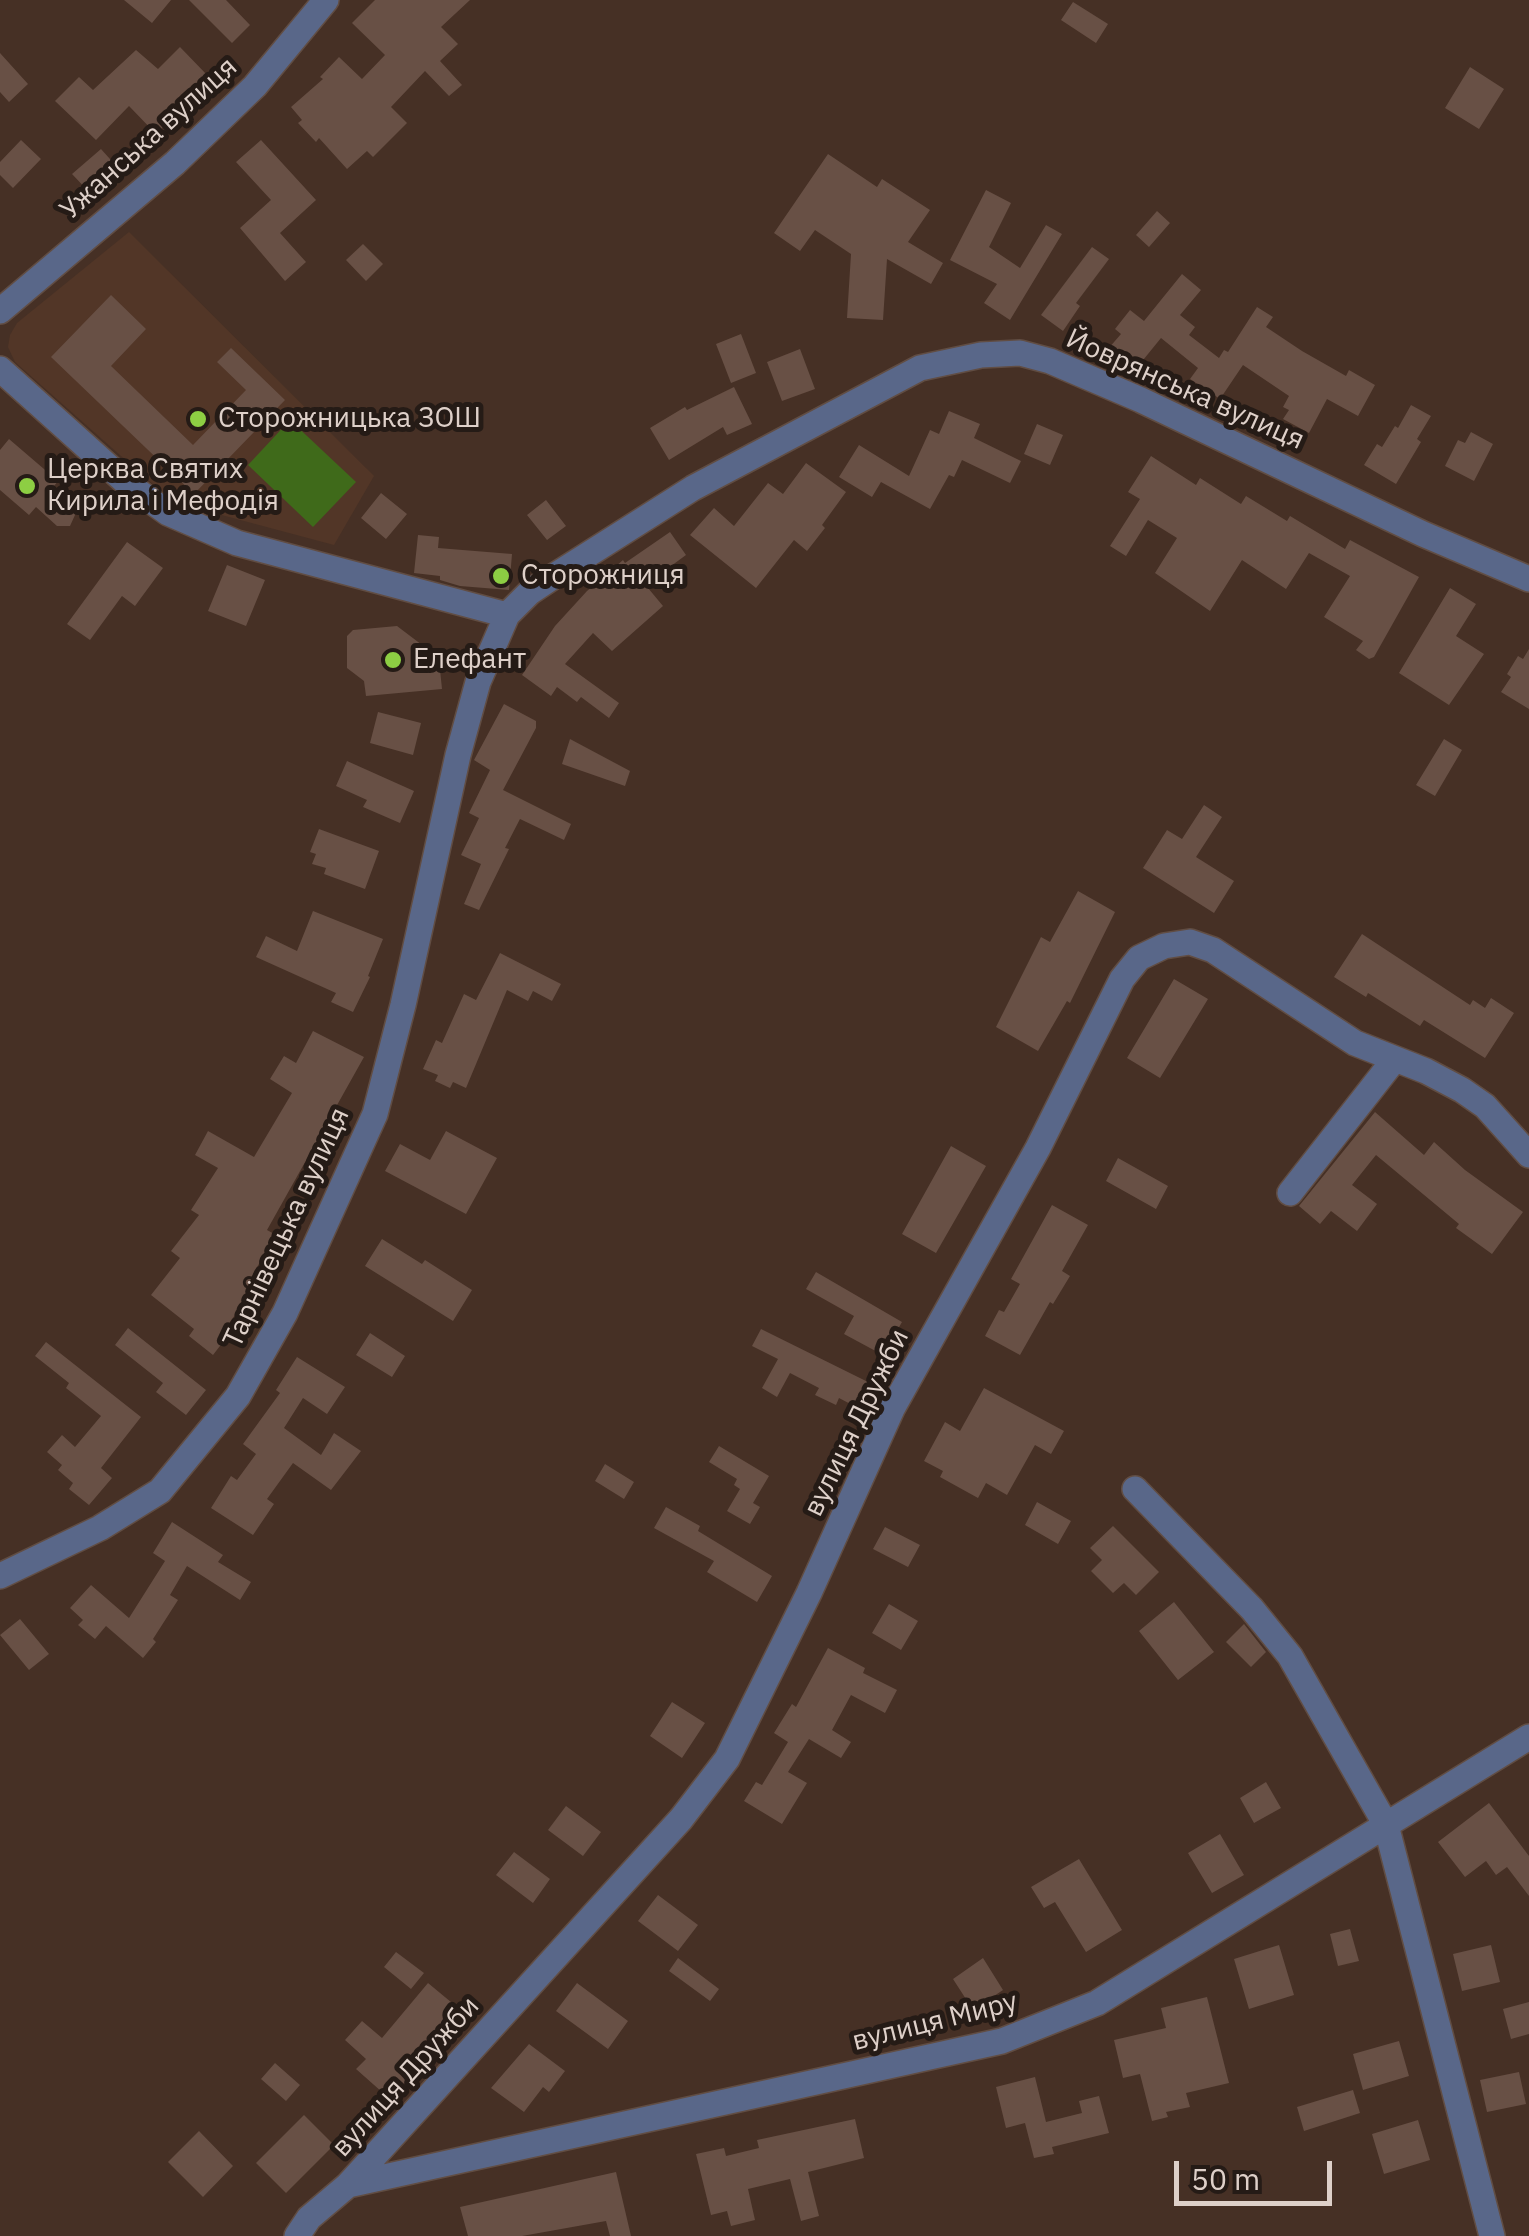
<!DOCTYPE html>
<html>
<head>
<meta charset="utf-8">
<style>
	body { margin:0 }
	#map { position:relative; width:1529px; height:2236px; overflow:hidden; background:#463025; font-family:"IBM Plex Sans",sans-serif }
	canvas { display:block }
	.scale { position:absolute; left:1174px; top:2161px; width:158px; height:45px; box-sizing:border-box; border:5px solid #ded0c9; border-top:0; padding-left:12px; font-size:30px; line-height:35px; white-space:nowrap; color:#ded0c9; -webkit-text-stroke:8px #251b16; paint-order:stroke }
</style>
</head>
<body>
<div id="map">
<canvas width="1529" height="2236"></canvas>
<div class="scale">50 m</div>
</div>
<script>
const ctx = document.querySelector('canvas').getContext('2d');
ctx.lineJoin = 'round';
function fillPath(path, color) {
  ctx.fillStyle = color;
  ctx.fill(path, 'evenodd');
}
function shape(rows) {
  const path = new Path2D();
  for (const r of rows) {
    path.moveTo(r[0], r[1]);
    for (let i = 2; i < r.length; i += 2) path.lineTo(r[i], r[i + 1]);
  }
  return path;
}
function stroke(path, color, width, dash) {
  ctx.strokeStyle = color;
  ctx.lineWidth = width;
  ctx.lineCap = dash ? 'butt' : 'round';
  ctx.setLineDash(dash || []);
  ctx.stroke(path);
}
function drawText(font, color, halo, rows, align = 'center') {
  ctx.font = font + ' "IBM Plex Sans",sans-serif';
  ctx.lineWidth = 10;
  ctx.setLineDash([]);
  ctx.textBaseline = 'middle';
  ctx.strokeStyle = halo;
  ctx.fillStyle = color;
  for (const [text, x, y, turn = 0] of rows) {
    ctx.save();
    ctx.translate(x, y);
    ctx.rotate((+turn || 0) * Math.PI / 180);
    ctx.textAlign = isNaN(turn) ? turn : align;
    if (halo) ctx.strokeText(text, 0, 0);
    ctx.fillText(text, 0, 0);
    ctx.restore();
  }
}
fillPath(shape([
	[129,232,374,476,334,545,173,502,15,362,8,347,10,335,17,323]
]), '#523627');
fillPath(shape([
	[290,420,356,482,313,527,248,465]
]), '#3f6a1a');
fillPath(shape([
	[124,0,171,0,152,23],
	[189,0,226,0,250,25,232,43],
	[375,0,470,0,441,27,458,44,440,61,462,85,449,96,425,71,391,107,407,123,373,157,367,151,347,169,319,138,316,142,298,123,302,120,291,107,323,79,320,77,339,57,362,79,385,55,352,23],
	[1073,2,1108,24,1096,43,1061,20],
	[180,47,208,76,172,110,176,114,156,134,129,106,96,140,55,101,79,77,93,90,136,50,158,69],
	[0,53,28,84,9,102,0,92],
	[1470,67,1504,89,1479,129,1445,108],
	[21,140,41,159,13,188,0,175,0,162],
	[261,140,316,200,280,233,306,262,285,281,240,228,271,200,236,162],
	[101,149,118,168,90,193,72,174],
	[828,154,877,187,882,179,930,210,908,242,943,263,931,284,887,259,883,320,847,318,851,254,815,230,800,251,774,233],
	[986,190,1011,203,989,247,1020,268,1046,225,1062,234,1010,320,984,303,997,284,950,260],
	[1157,211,1170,223,1149,247,1136,235],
	[363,244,383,264,366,281,346,260],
	[1092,247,1109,259,1076,303,1080,306,1063,331,1041,315],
	[1182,274,1201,290,1180,315,1195,327,1189,335,1219,358,1224,350,1228,352,1257,307,1273,317,1266,327,1302,351,1346,376,1349,370,1375,385,1358,416,1327,399,1309,433,1283,419,1289,410,1283,407,1289,396,1243,365,1220,399,1190,379,1198,368,1161,338,1135,370,1108,349,1121,334,1115,329,1130,310,1144,321],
	[111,295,146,329,111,366,193,445,246,390,217,362,231,348,285,400,194,494,51,357],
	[741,334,756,373,731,383,716,344],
	[800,349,815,389,782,401,767,362],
	[734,387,752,424,727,435,723,427,669,460,650,428,685,407,687,410],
	[1411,405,1431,416,1417,439,1421,442,1396,484,1364,465,1377,444,1382,447,1395,426,1398,428],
	[949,411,980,424,974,438,1021,461,1010,483,962,460,954,477,949,475,930,509,881,482,872,497,839,477,859,445,909,476,930,430,939,434],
	[1037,424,1063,435,1050,465,1024,454],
	[1471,432,1493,444,1474,481,1445,466,1458,440,1465,443],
	[9,439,58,481,51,490,73,509,75,515,70,526,57,526,36,507,29,515,0,490,0,450],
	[1151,456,1196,485,1200,478,1241,504,1246,496,1287,521,1290,516,1345,549,1350,540,1419,577,1374,657,1369,659,1356,650,1363,641,1324,617,1350,576,1309,553,1286,589,1242,560,1210,611,1155,573,1177,538,1148,520,1126,556,1110,546,1140,499,1128,492],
	[806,463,846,492,822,525,825,528,807,551,794,540,756,588,690,535,714,508,734,526,768,483,783,494],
	[381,493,407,514,386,539,361,518],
	[546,500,566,526,547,540,527,515],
	[670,532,686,555,671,566,674,570,648,588,663,606,612,651,593,633,565,664,619,703,609,718,581,697,577,702,557,687,551,696,522,675,555,626,587,591,623,560,625,563],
	[418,535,439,537,438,548,512,554,509,590,460,586,440,580,440,576,414,573],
	[127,542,163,568,135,606,122,596,90,640,67,624],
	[227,565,265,580,246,626,208,611],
	[1450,588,1476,604,1456,636,1484,654,1449,705,1399,673],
	[397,626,430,651,438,650,442,689,366,696,364,681,347,668,347,636,353,630],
	[1529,649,1529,709,1501,692,1511,677,1507,674,1518,656,1523,659],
	[504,704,536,721,536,728,503,790,571,824,564,840,520,819,505,848,509,849,479,910,464,904,481,864,461,855,479,818,469,813,490,770,474,760],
	[378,712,421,723,413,755,370,743],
	[570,739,630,771,625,786,562,764],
	[1444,739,1462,750,1435,796,1416,785],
	[347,761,414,791,400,823,363,807,367,800,336,786],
	[1204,805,1222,817,1196,857,1234,881,1214,913,1143,868,1167,830,1182,839],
	[319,829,379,851,365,889,324,874,326,868,312,864,316,854,310,852],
	[1078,891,1115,912,1070,1003,1067,1001,1038,1051,996,1027,1041,937,1050,942],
	[313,911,383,939,368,976,370,977,353,1012,331,1002,336,993,256,957,266,936,297,951],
	[1362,934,1470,1005,1473,1000,1485,1008,1491,998,1514,1013,1485,1058,1424,1020,1420,1026,1368,993,1366,997,1334,977],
	[500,953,561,984,552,1001,533,991,528,1001,507,990,466,1088,453,1082,450,1088,435,1081,438,1075,423,1069,436,1040,442,1043,464,994,476,1000],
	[1174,979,1208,999,1160,1078,1127,1058],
	[313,1031,364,1057,267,1230,276,1235,253,1274,260,1279,228,1325,233,1329,213,1355,189,1336,194,1329,151,1295,180,1258,171,1251,199,1215,191,1210,218,1168,195,1155,208,1131,254,1157,292,1093,270,1079,284,1056,296,1063],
	[1375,1112,1424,1155,1434,1142,1465,1170,1523,1212,1492,1254,1456,1228,1459,1224,1376,1155,1352,1185,1377,1204,1357,1231,1331,1211,1320,1224,1299,1206],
	[446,1131,497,1158,466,1214,385,1171,400,1144,430,1160],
	[951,1146,986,1166,936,1253,902,1234],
	[1118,1158,1168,1186,1156,1209,1106,1181],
	[1052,1205,1088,1225,1062,1271,1070,1276,1053,1304,1050,1302,1020,1355,985,1336,999,1310,1004,1312,1020,1284,1011,1279],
	[382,1239,422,1264,425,1260,472,1290,453,1321,365,1266],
	[816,1272,902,1322,883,1355,844,1334,854,1316,806,1289],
	[128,1328,206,1390,186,1415,156,1392,163,1383,115,1345],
	[761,1329,868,1382,858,1408,839,1398,836,1405,815,1395,819,1388,790,1373,777,1397,762,1388,778,1359,752,1346],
	[370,1333,405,1356,392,1377,356,1355],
	[46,1342,141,1417,101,1468,112,1478,89,1505,69,1489,73,1483,58,1470,62,1465,47,1452,62,1435,75,1447,101,1416,66,1388,69,1383,35,1356],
	[297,1357,345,1387,327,1414,303,1398,284,1428,321,1455,334,1433,361,1451,331,1490,293,1463,267,1499,274,1504,253,1535,211,1508,231,1476,237,1480,256,1454,243,1444,280,1393,276,1390],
	[984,1388,1064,1431,1051,1454,1035,1445,1007,1495,986,1483,978,1498,940,1477,943,1471,924,1461,945,1422,960,1431],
	[719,1446,769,1476,753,1503,760,1507,750,1524,727,1511,740,1489,734,1485,737,1479,709,1462],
	[605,1464,634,1482,624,1499,595,1481],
	[1037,1502,1071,1521,1058,1544,1025,1525],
	[666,1507,700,1526,698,1531,772,1576,757,1602,707,1572,714,1561,654,1528],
	[172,1522,223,1555,218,1562,251,1582,240,1600,187,1566,170,1595,178,1600,153,1639,156,1642,143,1658,106,1626,95,1639,78,1625,83,1620,70,1608,91,1585,129,1618,165,1561,153,1553],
	[1113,1526,1159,1572,1136,1595,1124,1583,1113,1593,1091,1571,1102,1560,1090,1548],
	[885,1527,920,1545,908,1567,873,1549],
	[1174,1602,1214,1652,1178,1680,1139,1631],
	[889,1604,918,1621,901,1650,872,1633],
	[20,1619,49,1654,29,1670,0,1635],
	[1244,1624,1266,1652,1251,1667,1226,1642],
	[828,1648,865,1668,863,1673,897,1690,885,1713,851,1695,832,1730,851,1742,841,1758,809,1739,788,1772,807,1783,782,1824,744,1801,756,1782,762,1785,788,1742,774,1733,792,1704,796,1707],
	[672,1702,705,1723,682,1758,650,1736],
	[1266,1782,1281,1808,1254,1823,1240,1798],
	[1489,1803,1529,1856,1529,1896,1507,1867,1496,1875,1486,1861,1465,1877,1438,1842],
	[566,1806,601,1832,583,1856,548,1830],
	[1220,1834,1244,1875,1212,1893,1188,1853],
	[514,1852,550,1879,533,1903,496,1875],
	[1079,1859,1122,1930,1086,1952,1055,1902,1044,1908,1031,1887],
	[658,1895,698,1925,678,1951,638,1921],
	[1350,1929,1359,1961,1338,1966,1330,1934],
	[1279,1945,1294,1995,1249,2009,1234,1959],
	[1491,1945,1500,1982,1462,1991,1453,1954],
	[396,1952,424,1973,411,1989,384,1967],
	[678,1958,719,1989,710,2001,669,1971],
	[983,1958,1003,1990,973,2010,953,1979],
	[428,1983,463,2012,391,2100,356,2069,366,2059,345,2040,362,2021,382,2038],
	[577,1983,628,2021,608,2049,556,2011],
	[1207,1997,1229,2083,1186,2093,1190,2107,1166,2112,1168,2117,1152,2121,1140,2074,1123,2078,1114,2040,1166,2028,1161,2008],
	[1529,2002,1529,2034,1511,2039,1503,2009],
	[1399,2041,1409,2076,1363,2090,1353,2054],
	[529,2044,565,2071,549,2092,543,2087,524,2112,491,2088],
	[275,2063,300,2085,286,2101,261,2079],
	[1519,2072,1526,2104,1487,2112,1480,2080],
	[1035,2077,1046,2122,1082,2113,1079,2101,1099,2096,1109,2133,1052,2147,1054,2154,1034,2158,1025,2123,1006,2128,996,2087],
	[1353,2090,1360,2113,1304,2131,1297,2107],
	[304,2115,334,2145,286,2193,256,2163],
	[855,2119,864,2158,808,2172,819,2216,801,2221,790,2179,748,2189,755,2220,731,2226,727,2211,711,2215,696,2154,724,2148,726,2156,759,2148,757,2140],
	[1418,2120,1430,2160,1384,2174,1372,2134],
	[199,2131,233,2166,203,2197,168,2162],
	[616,2172,631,2236,610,2236,606,2221,522,2236,468,2236,460,2207]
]), '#685045');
const minor = shape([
	[0,311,175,163,255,86,326,0],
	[0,369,129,485,168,513,237,543,507,615],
	[1290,1193,1394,1060],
	[1135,1489,1252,1609,1290,1656,1386,1825,1492,2236],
	[0,1576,100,1528,160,1491,238,1396,285,1313,375,1114,403,1005,458,755,478,682,507,615,530,592,551,578,693,488,920,368,981,355,1020,353,1050,361,1141,400,1423,534,1529,579],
	[348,2185,1002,2041,1097,2003,1529,1737],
	[297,2236,309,2218,348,2185,681,1819,727,1759,809,1593,892,1409,1038,1148,1122,979,1139,958,1164,946,1190,942,1213,950,1355,1043,1426,1071,1462,1090,1485,1106,1529,1155]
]);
stroke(minor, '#614d43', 28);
stroke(minor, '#596789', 25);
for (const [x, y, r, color] of [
	[198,419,10,"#8dce43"],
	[27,486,10,"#8dce43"],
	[501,576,10,"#8dce43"],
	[393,660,10,"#8dce43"]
]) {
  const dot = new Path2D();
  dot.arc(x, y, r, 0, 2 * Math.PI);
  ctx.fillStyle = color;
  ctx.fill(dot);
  stroke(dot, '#251b16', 4);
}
drawText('28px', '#ded0c9', '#251b16', [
	["Ужанська вулиця",149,139,-42],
	["Йоврянська вулиця",1185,390,24],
	["Тарнівецька вулиця",287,1228,-65],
	["вулиця Дружби",857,1423,-64],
	["вулиця Миру",935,2022,-14],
	["вулиця Дружби",406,2077,-48]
]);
drawText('28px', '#ded0c9', '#251b16', [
	["Сторожницька ЗОШ",218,419],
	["Церква Святих",47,470],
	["Кирила і Мефодія",47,502],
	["Сторожниця",521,576],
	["Елефант",413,660]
], 'left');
</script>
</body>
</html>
